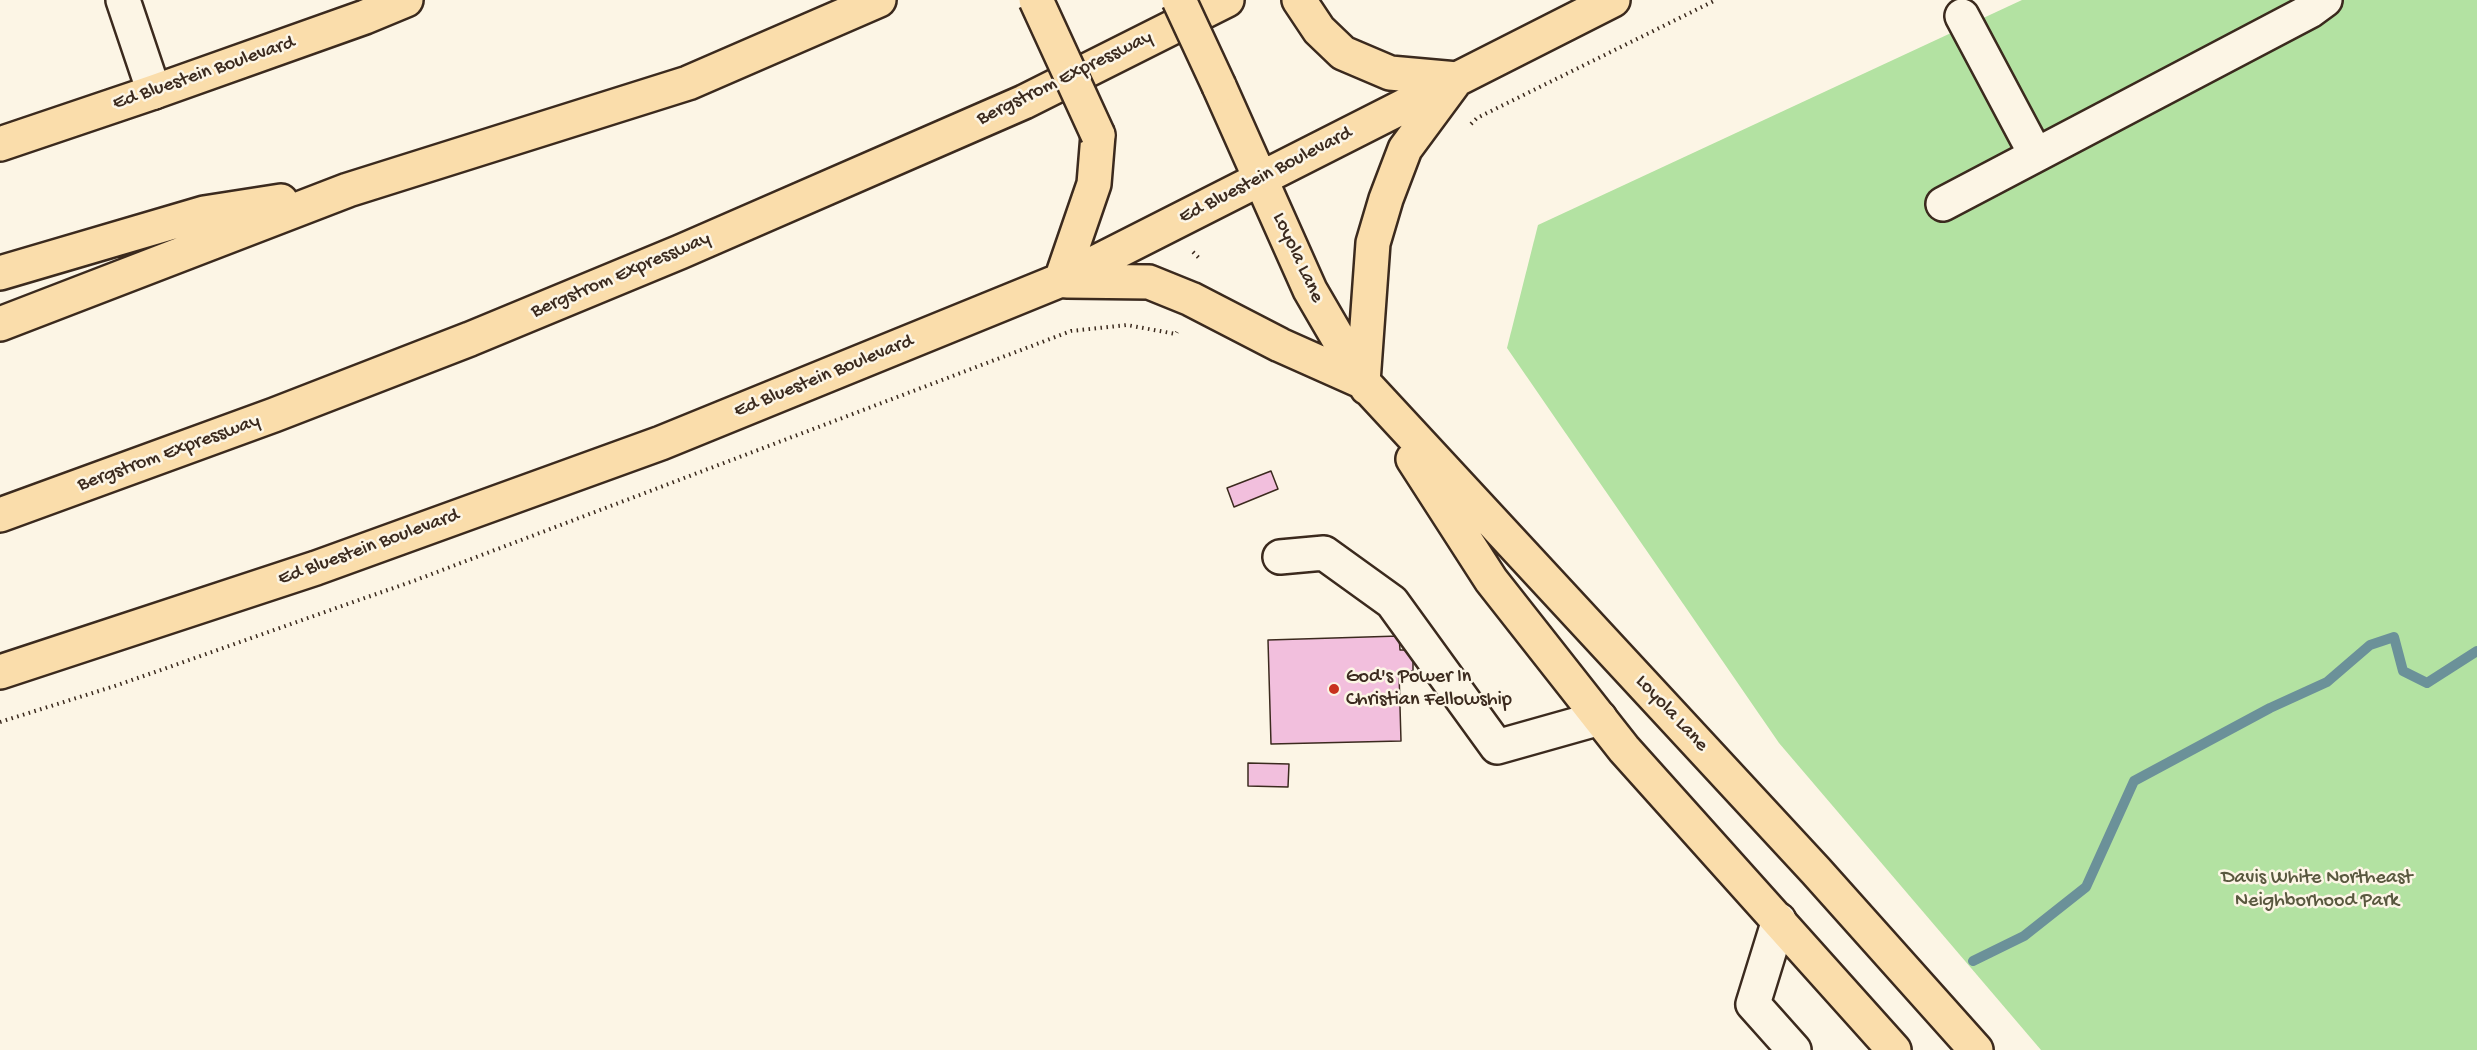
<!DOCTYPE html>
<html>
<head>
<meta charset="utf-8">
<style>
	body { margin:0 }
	canvas { display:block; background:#fcf5e5 }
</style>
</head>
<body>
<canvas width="2477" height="1050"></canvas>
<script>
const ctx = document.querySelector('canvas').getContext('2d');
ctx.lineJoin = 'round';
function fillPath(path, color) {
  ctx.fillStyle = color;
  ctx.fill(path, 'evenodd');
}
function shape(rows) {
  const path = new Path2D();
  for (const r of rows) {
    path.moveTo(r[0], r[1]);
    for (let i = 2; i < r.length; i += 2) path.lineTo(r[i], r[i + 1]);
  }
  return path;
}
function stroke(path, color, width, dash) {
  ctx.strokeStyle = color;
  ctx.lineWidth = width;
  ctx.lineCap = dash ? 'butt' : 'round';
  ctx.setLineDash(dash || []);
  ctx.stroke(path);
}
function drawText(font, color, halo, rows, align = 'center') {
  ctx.font = font + ' "Gochi Hand",sans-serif';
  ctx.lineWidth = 5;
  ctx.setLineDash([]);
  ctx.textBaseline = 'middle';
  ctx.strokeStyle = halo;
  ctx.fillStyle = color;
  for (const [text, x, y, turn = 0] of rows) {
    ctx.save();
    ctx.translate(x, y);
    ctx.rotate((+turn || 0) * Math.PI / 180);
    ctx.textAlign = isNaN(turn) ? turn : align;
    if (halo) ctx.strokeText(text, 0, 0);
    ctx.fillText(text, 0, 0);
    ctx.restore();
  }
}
fillPath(shape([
	[2022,0,2477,0,2477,1050,2041,1050,1779,743,1507,348,1538,225]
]), '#b3e2a2');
stroke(shape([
	[1973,961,2024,936,2086,887,2134,781,2270,708,2327,682,2370,645,2394,637,2403,671,2427,683,2477,651]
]), '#6b9199', 10);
const building = shape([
	[1271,471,1278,489,1234,507,1227,488,1271,471],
	[1399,636,1400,650,1413,650,1413,671,1399,672,1401,741,1271,744,1268,640,1399,636],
	[1248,763,1289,764,1288,787,1248,786,1248,763]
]);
fillPath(building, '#f2bfdd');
stroke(building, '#3b2a1e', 1.5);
const minor = shape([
	[123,0,154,92],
	[1962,16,2036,155],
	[1943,204,2310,11,2325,0],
	[1280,557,1324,553,1392,602,1497,747,1600,718],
	[1779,920,1753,1004,1794,1050]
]);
const major = shape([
	[1299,0,1319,30,1343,53,1390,73,1457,79],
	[1219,86,1310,290,1367,388],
	[0,144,154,92,365,17,406,0],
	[1061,280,1094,184,1098,135],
	[1067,281,1149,282,1191,299,1280,345,1363,382,1816,871,1976,1050],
	[1363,382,1373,243,1386,199,1405,149,1453,84],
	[1413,459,1491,580,1624,749,1894,1050],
	[0,672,316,568,661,443,1061,280,1613,0]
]);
const highway = shape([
	[0,273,204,213,281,201],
	[0,324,348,190,688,83,879,0],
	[0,515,274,415,470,339,680,252,1024,102,1227,0]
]);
stroke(minor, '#3b2a1e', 38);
stroke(major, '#3b2a1e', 38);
stroke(highway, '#3b2a1e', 38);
stroke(shape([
	[1471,124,1477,118,1716,0],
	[1193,252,1201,260],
	[0,722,118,685,416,580,1071,331,1127,325,1176,334,1177,332]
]), '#3b2a1e', 4, [1.5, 4.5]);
stroke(minor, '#fcf5e5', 33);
stroke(major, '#faddab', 33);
stroke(highway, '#faddab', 33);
const majorBridge = shape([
	[1036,0,1098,135],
	[1179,0,1219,86]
]);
stroke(majorBridge, '#3b2a1e', 38, []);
stroke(majorBridge, '#faddab', 33);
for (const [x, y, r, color] of [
	[1334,689,6,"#c8321e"]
]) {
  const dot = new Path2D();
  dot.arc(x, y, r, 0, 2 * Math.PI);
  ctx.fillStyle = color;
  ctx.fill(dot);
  stroke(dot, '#fcf5e5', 2);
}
drawText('20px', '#3b2a1e', '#fcf5e5', [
	["Ed Bluestein Boulevard",204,74,-19],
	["Bergstrom Expressway",1065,79,-26],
	["Ed Bluestein Boulevard",1266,176,-27],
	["Loyola Lane",1297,258,65],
	["Bergstrom Expressway",621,276,-23],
	["Ed Bluestein Boulevard",824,377,-22],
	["Bergstrom Expressway",169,454,-20],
	["Ed Bluestein Boulevard",369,548,-20],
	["Loyola Lane",1671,714,47]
]);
drawText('20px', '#3b2a1e', '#fcf5e5', [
	["God's Power In",1346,678],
	["Christian Fellowship",1346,701]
], 'left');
drawText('20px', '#59583f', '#fcf5e5', [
	["Davis White Northeast",2317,879],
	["Neighborhood Park",2317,902]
]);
</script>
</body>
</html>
